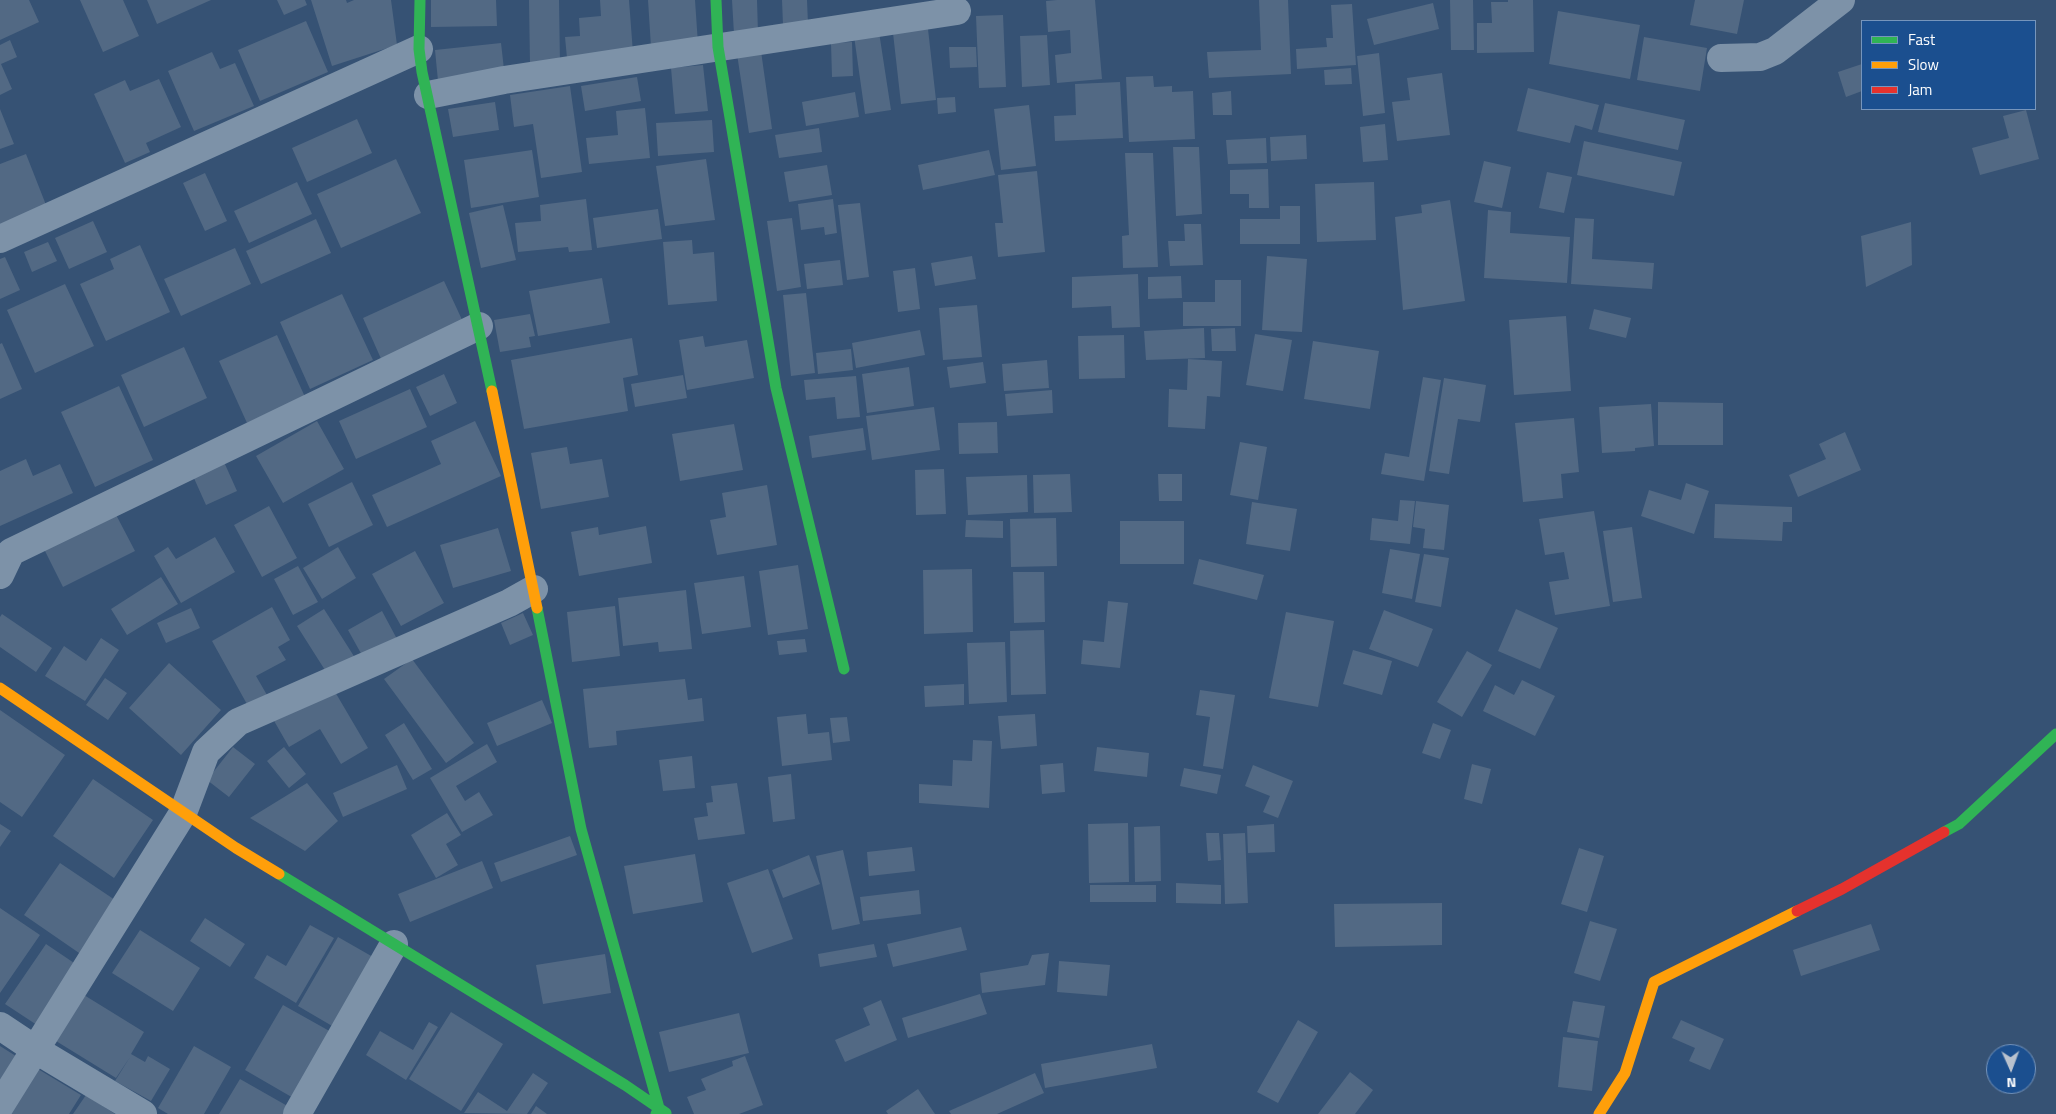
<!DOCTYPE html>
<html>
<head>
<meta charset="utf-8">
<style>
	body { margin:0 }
	#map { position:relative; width:2056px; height:1114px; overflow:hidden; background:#365274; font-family:"Titillium Web",sans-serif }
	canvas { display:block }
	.legend { position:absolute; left:1861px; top:20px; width:175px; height:90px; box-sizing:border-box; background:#1b4f8f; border:1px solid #7695bc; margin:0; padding:6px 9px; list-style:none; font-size:15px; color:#fff }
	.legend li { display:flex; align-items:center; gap:10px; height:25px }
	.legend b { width:25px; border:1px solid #7695bc }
	.north { position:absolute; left:1986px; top:1044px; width:50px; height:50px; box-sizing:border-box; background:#1b4f8f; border:1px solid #7695bc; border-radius:50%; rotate:178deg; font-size:14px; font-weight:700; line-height:20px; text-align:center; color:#fff }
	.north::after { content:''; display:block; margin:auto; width:18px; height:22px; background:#b9c2ce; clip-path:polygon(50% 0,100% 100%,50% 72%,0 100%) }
</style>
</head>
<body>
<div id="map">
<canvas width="2056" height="1114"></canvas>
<ul class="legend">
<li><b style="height:6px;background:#30b455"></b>Fast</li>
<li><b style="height:6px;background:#ff9f0a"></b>Slow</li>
<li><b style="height:6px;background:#e5322d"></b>Jam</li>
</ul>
<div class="north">N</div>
</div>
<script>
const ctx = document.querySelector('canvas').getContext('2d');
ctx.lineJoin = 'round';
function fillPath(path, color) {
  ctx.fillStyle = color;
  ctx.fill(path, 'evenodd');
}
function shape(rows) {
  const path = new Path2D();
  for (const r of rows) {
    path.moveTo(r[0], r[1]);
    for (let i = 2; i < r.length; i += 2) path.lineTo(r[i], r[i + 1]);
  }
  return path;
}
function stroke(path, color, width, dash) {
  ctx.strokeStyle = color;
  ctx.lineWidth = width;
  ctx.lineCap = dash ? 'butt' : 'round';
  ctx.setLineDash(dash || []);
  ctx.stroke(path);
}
fillPath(shape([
	[0,0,29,0,39,22,0,40],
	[80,0,123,0,139,36,103,52],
	[147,0,211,0,157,24],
	[277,0,305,0,307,5,284,15],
	[311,0,346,0,347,3,354,0,391,0,397,45,332,66],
	[431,0,496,0,497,26,431,27],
	[529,0,559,0,560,64,530,65],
	[600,0,629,0,633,53,567,58,565,37,580,36,579,18,601,16],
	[648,0,695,0,698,44,651,47],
	[732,0,757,0,758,33,734,34],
	[782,0,807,0,808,24,783,25],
	[1057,0,1095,0,1102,79,1057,83,1055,55,1071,53,1070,30,1048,32,1046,1],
	[1259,0,1288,0,1291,74,1209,78,1207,52,1261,50],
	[1450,0,1473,0,1474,50,1451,50],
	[1508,0,1533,0,1534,52,1477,53,1477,23,1492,23,1491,2,1508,2],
	[1695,0,1744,0,1737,34,1690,25],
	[1433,3,1439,29,1374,45,1367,19],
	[1352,4,1356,65,1297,69,1296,49,1327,47,1326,38,1333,38,1331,5],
	[1558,11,1640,25,1630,79,1549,64],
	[1003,15,1006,87,979,88,976,16],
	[306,21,328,72,260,101,238,50],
	[928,29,936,100,901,104,893,33],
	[879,32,891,110,865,114,854,36],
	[1047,35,1050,85,1022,87,1020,36],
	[1644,37,1707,48,1700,91,1637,80],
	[10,40,17,57,1,64,12,89,0,95,0,45],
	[852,42,853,76,832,77,831,43],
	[501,43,505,78,438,81,435,50],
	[949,47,976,47,977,67,950,68],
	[761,51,772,129,749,133,737,54],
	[212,52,220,69,235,63,254,106,194,131,168,71],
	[1379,53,1385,113,1363,116,1357,56],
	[1862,64,1862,91,1846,97,1838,72],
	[703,65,708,111,675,114,671,68],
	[1351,68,1352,84,1325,85,1324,70],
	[1442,73,1450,135,1397,141,1392,102,1410,100,1407,78],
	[1153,76,1154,87,1172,86,1172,92,1193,91,1195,139,1129,142,1126,77],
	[637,77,641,101,585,111,581,86],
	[159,79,181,127,146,143,150,152,125,163,94,94,125,80,130,91],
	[1120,82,1123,138,1055,141,1054,116,1076,115,1075,84],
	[570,86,582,172,541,178,533,124,514,127,510,95],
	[1528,88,1599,105,1592,130,1575,125,1570,143,1517,131],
	[1231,91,1232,115,1213,115,1212,93],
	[855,92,859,117,806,126,802,102],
	[955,97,956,112,938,114,937,98],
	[495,102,499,130,453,137,448,109],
	[1605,103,1685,120,1678,150,1598,132],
	[1029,105,1036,166,1001,170,994,109],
	[645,108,650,158,589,164,586,138,618,135,616,111],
	[0,109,14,144,0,149],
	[2026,110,2039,159,1980,175,1972,148,2009,138,2003,116],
	[357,119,372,153,307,182,292,148],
	[712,120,714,152,658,156,656,123],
	[1385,124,1388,160,1363,162,1360,127],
	[819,128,822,152,779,158,775,135],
	[1306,135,1307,159,1271,161,1270,137],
	[1266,138,1267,163,1228,164,1226,140],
	[1584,141,1682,162,1674,196,1577,175],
	[1173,147,1199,147,1202,214,1176,216],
	[532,150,539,197,471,208,464,160],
	[989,150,995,175,923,190,918,165],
	[1125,153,1153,153,1158,267,1123,268,1122,236,1129,235],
	[26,154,48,210,0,229,0,164],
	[396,159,421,213,341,248,317,194],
	[706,159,715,220,665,226,656,166],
	[1484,161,1511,167,1502,208,1474,202],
	[827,165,832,195,789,202,784,172],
	[1268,169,1269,208,1249,208,1249,194,1230,194,1230,170],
	[1037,171,1045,252,998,257,995,223,1003,223,998,175],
	[1547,172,1572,177,1564,213,1539,208],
	[205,173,227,221,205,231,183,183],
	[297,182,312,214,249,243,234,211],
	[1374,182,1376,240,1317,242,1315,184],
	[586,199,592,250,569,252,568,247,518,252,515,223,541,221,540,205],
	[833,199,837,233,825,235,824,227,801,230,798,204],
	[1450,200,1465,301,1403,310,1395,217,1422,213,1421,205],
	[860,203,869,277,847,280,838,205],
	[503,205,516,260,481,268,469,213],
	[1280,206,1300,206,1300,244,1240,244,1240,219,1280,219],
	[658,209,662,239,597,248,593,218],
	[1488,210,1511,212,1510,233,1570,237,1567,283,1484,278],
	[792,218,801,287,777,291,767,221],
	[1575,218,1594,219,1592,259,1654,263,1652,289,1571,284],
	[316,219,331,253,261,284,246,251],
	[93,221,107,252,69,269,55,238],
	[1911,222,1912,265,1866,287,1861,236],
	[1184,224,1201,224,1203,265,1170,266,1168,241,1185,241],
	[692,240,693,254,714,252,717,301,668,305,663,242],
	[48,242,57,261,32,272,24,252],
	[140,245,170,312,106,341,80,284,114,269,110,259],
	[235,248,251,284,181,316,164,279],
	[972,256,976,279,935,286,931,263],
	[1267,256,1307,259,1302,332,1262,330],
	[5,257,20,290,0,299,0,259],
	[840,260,843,285,807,289,804,264],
	[915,268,920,309,898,312,893,271],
	[1138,274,1140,327,1112,328,1111,306,1072,308,1072,277],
	[1181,276,1182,298,1148,299,1148,277],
	[602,278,610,323,538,336,529,291],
	[1215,280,1241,280,1241,326,1183,326,1183,302,1215,302],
	[444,281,464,324,382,361,363,318],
	[65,284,94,346,35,373,7,310],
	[806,293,815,373,791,376,783,295],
	[342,294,373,360,310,389,280,322],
	[977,305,982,357,943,360,939,308],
	[1594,309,1631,318,1626,338,1589,329],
	[530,314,535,336,529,337,531,347,500,352,494,320],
	[1566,316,1571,391,1514,395,1509,320],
	[1204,328,1205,358,1146,360,1144,331],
	[1235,328,1236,351,1212,351,1211,329],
	[920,330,925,355,856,368,852,343],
	[1255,334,1292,340,1283,391,1246,385],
	[277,335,305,397,247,423,219,361],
	[1124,335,1125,378,1079,379,1078,336],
	[703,336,705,347,747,340,754,378,687,390,679,340],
	[632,338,638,375,623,378,628,411,524,429,511,360],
	[1313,341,1379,351,1370,409,1304,399],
	[2,343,22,389,0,399,0,344],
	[184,347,207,398,144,427,121,375],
	[851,349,853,370,818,374,816,353],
	[1188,359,1222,361,1220,397,1207,396,1205,429,1168,427,1169,389,1187,390],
	[1047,360,1049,388,1004,391,1002,364],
	[983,362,986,383,950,388,947,367],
	[909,367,914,406,867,413,862,374],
	[444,374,457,403,430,416,416,387],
	[683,375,687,398,635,407,631,384],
	[856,376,860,417,837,419,835,397,806,400,804,380],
	[1423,377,1441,380,1424,481,1381,474,1385,453,1409,457],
	[1444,378,1486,385,1480,422,1458,419,1449,474,1429,471],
	[119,386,153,460,95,487,61,412],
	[410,389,427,427,356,459,339,421],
	[1052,390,1053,413,1007,416,1005,394],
	[1658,402,1723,403,1723,445,1658,445],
	[1651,404,1654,446,1635,448,1635,451,1602,453,1599,407],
	[934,407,940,450,872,460,866,416],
	[1574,418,1579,472,1561,474,1563,498,1523,502,1515,423],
	[317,421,344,469,283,503,256,456],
	[475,421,501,476,387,527,372,495,441,464,431,441],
	[997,422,998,453,959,454,958,423],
	[734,424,743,470,680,481,672,434],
	[863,428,866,450,812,458,809,436],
	[1845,432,1861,470,1798,497,1789,475,1826,459,1819,444],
	[1240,442,1267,447,1258,500,1230,495],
	[567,447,570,464,602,459,609,497,541,509,531,453],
	[26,459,33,476,60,464,73,493,0,526,0,471],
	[224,462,237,491,206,505,193,476],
	[944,469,946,514,916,515,915,470],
	[1070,474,1072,512,1034,513,1033,475],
	[1158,474,1182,474,1182,501,1159,501],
	[1027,475,1028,512,968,515,966,477],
	[352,482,373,525,329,547,308,504],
	[1686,483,1709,491,1694,534,1641,516,1649,490,1681,500],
	[767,485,777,545,717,555,710,520,726,517,722,493],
	[1400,500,1415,501,1410,544,1370,540,1372,518,1398,521],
	[1416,501,1449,505,1444,550,1423,548,1425,529,1413,527],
	[1252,502,1297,509,1290,551,1246,544],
	[1715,504,1792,507,1792,522,1783,522,1782,541,1714,538],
	[269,506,297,558,262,577,234,525],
	[113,509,135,551,63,587,42,545],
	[1594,511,1610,606,1555,615,1549,582,1569,579,1564,552,1545,555,1539,519],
	[1056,518,1057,566,1011,567,1010,519],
	[966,520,1003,521,1003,538,965,537],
	[1120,521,1184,521,1184,564,1120,564],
	[646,526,652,563,579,576,571,532,598,527,599,535],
	[1632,527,1642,598,1613,602,1603,531],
	[498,528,511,571,453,588,440,545],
	[215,537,235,572,181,603,154,556,168,547,176,559],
	[338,547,356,578,322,599,303,568],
	[1390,549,1420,554,1412,599,1382,593],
	[415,551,444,603,401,626,372,574],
	[1424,554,1449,558,1441,607,1415,602],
	[1199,559,1264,575,1257,600,1193,584],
	[798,565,808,629,768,635,759,571],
	[298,566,318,602,293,615,274,579],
	[972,569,973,632,924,634,923,570],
	[1013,572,1044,572,1045,622,1014,623],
	[744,576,751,627,702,634,694,583],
	[161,577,178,604,127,635,111,609],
	[686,590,692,649,659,652,658,642,623,646,618,598],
	[1108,601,1128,603,1120,668,1081,664,1083,640,1104,642],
	[615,606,620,656,572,662,567,612],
	[272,607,290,640,278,647,286,660,256,676,267,695,248,706,212,641],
	[191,608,200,628,166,643,157,623],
	[324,609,357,661,330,678,297,626],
	[1516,609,1558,628,1540,669,1498,651],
	[1384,610,1433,629,1418,667,1369,649],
	[382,611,397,639,363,657,348,630],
	[1286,612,1334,621,1318,707,1269,698],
	[523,613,533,635,510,645,501,623],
	[2,614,52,648,36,672,0,647,0,617],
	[1044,630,1046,694,1011,695,1010,631],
	[101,638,119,650,85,701,45,676,64,646,86,661],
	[805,639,807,652,779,655,777,641],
	[1005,642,1007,702,969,704,967,643],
	[1353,650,1392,661,1382,695,1343,684],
	[1467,651,1492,665,1462,717,1437,702],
	[412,659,474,743,446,763,384,679],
	[169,663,221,710,181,755,129,708],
	[105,678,127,693,108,720,86,705],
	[685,679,688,700,702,698,704,721,616,731,617,745,589,748,583,689],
	[1522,680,1555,696,1535,736,1483,711,1495,685,1514,695],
	[964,684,964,705,925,707,924,686],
	[331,685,368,748,341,764,320,729,289,747,273,719],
	[1200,690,1235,695,1223,769,1203,766,1210,717,1196,715],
	[542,700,552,723,497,746,487,723],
	[0,710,65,755,22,817,0,802],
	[806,714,808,734,829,732,832,760,782,766,777,717],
	[1035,714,1037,746,1001,749,998,716],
	[847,717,850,741,833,743,830,718],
	[404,723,432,769,413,780,385,735],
	[1433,723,1451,730,1440,759,1422,753],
	[973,740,992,741,989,808,919,803,919,784,952,786,953,760,972,761],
	[487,744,497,762,456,786,465,801,479,792,493,815,462,832,430,778],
	[233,747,255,764,229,797,207,780],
	[284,747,306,774,289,788,267,761],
	[1097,747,1149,753,1147,777,1094,771],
	[692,756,695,788,663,791,659,760],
	[1063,763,1065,792,1042,794,1040,765],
	[1472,764,1491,769,1482,804,1464,799],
	[397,765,407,789,343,817,333,793],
	[1253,765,1293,781,1278,818,1263,812,1270,796,1245,786],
	[1184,768,1221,775,1217,794,1180,786],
	[791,774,795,819,773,822,768,777],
	[93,779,153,820,114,878,53,836],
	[307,783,338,821,305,851,250,818],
	[737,783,745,834,698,840,694,818,708,816,706,803,713,802,711,786],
	[447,813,461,835,446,844,458,865,436,878,411,835],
	[1128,823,1129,882,1089,883,1088,824],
	[0,824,11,831,0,847],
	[1274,824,1275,852,1248,853,1247,826],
	[1160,826,1161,881,1135,882,1134,827],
	[1206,833,1219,833,1221,860,1208,861],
	[1245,833,1248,903,1225,904,1223,834],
	[570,836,577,855,501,882,494,863],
	[912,847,915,871,869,876,867,852],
	[1579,848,1604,856,1587,912,1561,904],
	[843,850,860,924,832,930,816,856],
	[695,854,703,902,633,914,624,866],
	[809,855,820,884,783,898,772,870],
	[482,861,493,888,410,922,398,894],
	[60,863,118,902,82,955,24,915],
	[768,869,793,939,752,953,727,883],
	[1176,883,1221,885,1221,904,1176,903],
	[1090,885,1156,885,1156,902,1090,902],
	[919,890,921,914,863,921,860,897],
	[1442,903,1442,945,1335,947,1334,904],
	[0,908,40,935,0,993],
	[205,918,245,944,230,967,190,941],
	[1590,921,1617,929,1600,981,1574,973],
	[1871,924,1880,950,1801,976,1793,950],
	[310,925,334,938,296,1003,254,978,267,955,286,966],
	[961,927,967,950,893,967,887,944],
	[140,930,200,968,173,1011,112,973],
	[338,937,380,961,339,1030,298,1006],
	[46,944,83,969,43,1029,5,1004],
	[874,944,877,957,820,967,818,954],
	[1049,953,1045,985,982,993,980,973,1028,965,1032,955],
	[605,954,611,993,543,1004,536,965],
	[1059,961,1110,965,1107,996,1057,992],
	[980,994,987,1014,908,1038,902,1018],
	[84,995,144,1032,131,1054,145,1062,148,1056,170,1069,151,1101,115,1081,130,1057,116,1078,56,1041],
	[881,1000,897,1040,845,1062,835,1040,870,1025,863,1008],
	[1573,1001,1605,1006,1599,1038,1567,1032],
	[283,1005,333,1033,295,1099,245,1070],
	[451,1012,503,1044,461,1111,409,1079],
	[739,1013,749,1053,669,1072,659,1032],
	[1298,1020,1318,1032,1278,1103,1257,1092],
	[1681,1020,1724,1039,1710,1070,1689,1061,1695,1048,1672,1038],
	[429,1022,438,1027,406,1080,366,1055,380,1031,413,1050],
	[1563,1037,1598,1041,1592,1091,1558,1087],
	[1152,1044,1157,1068,1045,1088,1041,1064],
	[0,1046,19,1058,0,1087],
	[194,1046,231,1067,204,1114,168,1114,158,1108],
	[745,1056,763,1105,739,1114,694,1114,687,1097,706,1090,701,1079,733,1066,732,1061],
	[38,1069,81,1095,69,1114,10,1114],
	[1350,1072,1373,1090,1355,1114,1318,1114],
	[533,1073,548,1083,527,1114,464,1113,478,1092,507,1111],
	[1035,1073,1044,1093,997,1114,951,1114,949,1111],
	[240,1079,291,1108,288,1114,219,1114],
	[918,1089,935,1114,888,1114,886,1111],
	[86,1095,115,1114,73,1114],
	[536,1106,547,1114,531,1114]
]), '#526984');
stroke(shape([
	[1721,58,1760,57,1775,51,1841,0],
	[428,95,504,80,957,11],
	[0,239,419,49],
	[0,575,11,552,479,326],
	[0,1026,36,1050,143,1114],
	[0,1106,183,813,206,752,238,722,509,603,534,589],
	[297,1114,394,944]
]), '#7d92a8', 28);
stroke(shape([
	[420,0,419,49,422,72,492,391],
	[716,0,718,47,776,388,844,669],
	[537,608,581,829,659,1108,656,1114],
	[1944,832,1959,824,2056,734],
	[279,874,625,1085,666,1113]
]), '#30b455', 11);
stroke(shape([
	[492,391,537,608],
	[0,688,236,848,279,874],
	[1599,1114,1625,1073,1654,982,1797,911]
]), '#ff9f0a', 11);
stroke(shape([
	[1797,911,1842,889,1944,832]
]), '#e5322d', 11);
</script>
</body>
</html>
